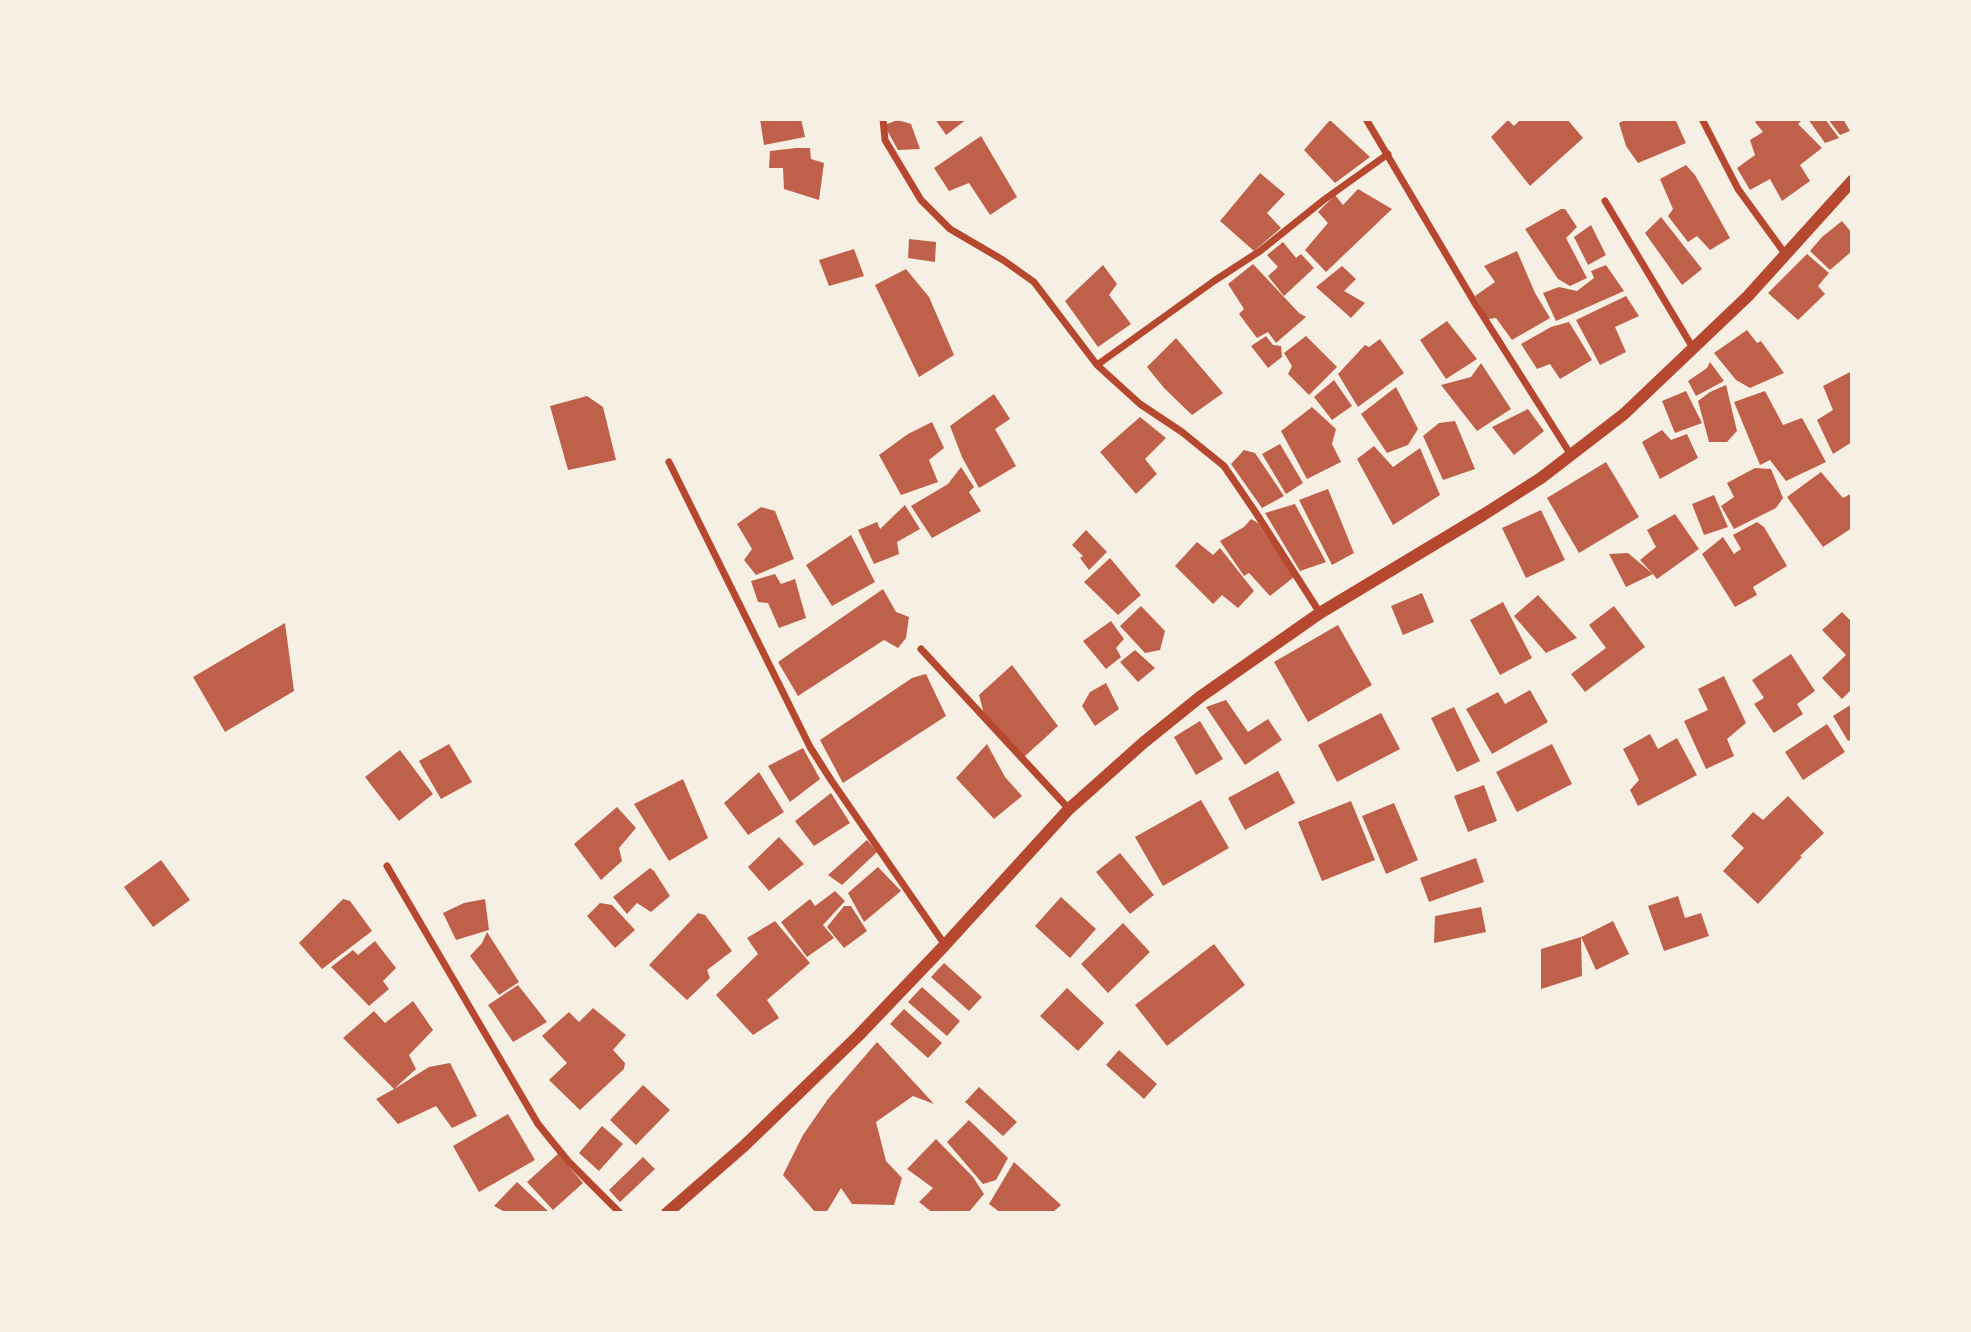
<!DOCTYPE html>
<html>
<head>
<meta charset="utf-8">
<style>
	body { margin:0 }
	#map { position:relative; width:1971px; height:1332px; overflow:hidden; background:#f6efe4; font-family:"Source Serif 4",serif }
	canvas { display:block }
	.frame { position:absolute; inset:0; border:121px solid #f6efe4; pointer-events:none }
</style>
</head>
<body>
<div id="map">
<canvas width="1971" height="1332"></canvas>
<div class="frame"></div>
</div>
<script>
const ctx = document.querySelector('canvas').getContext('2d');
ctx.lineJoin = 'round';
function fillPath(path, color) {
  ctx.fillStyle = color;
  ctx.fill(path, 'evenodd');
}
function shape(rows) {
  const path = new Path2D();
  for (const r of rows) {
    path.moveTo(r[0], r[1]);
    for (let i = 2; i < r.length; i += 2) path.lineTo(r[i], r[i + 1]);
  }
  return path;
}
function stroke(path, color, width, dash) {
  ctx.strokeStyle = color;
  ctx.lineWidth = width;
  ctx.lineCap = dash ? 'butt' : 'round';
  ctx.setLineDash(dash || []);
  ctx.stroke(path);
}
fillPath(shape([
	[760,119,801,119,805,137,764,145],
	[935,119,967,119,946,135],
	[1521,119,1567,119,1583,138,1530,186,1491,137,1508,120,1514,126],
	[1627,119,1675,119,1686,143,1638,163,1626,146,1619,123],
	[1759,119,1803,119,1798,124,1822,148,1800,165,1810,181,1782,201,1770,179,1750,190,1737,168,1755,155,1750,140,1763,132,1755,122],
	[1808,119,1825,119,1839,138,1825,143],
	[1828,119,1843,119,1850,131,1840,135],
	[898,120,911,124,920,149,898,150,884,125],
	[1330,120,1370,157,1335,183,1304,150],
	[981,136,1017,197,990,215,969,183,949,191,934,168],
	[796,148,810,148,811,159,824,163,819,200,784,189,783,168,769,168,770,151],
	[1686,165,1695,175,1730,238,1710,250,1697,236,1688,242,1668,216,1673,209,1660,179],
	[1260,173,1285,194,1267,213,1281,228,1254,251,1220,221],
	[1358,189,1392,209,1326,272,1305,250,1328,223,1318,212,1335,195,1343,205],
	[1561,209,1565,209,1577,227,1566,238,1587,278,1570,286,1558,279,1525,229],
	[1661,217,1702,269,1682,285,1645,233],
	[1842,221,1852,233,1852,251,1830,270,1810,251,1822,237],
	[1591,225,1606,255,1588,265,1574,237],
	[909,239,936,242,935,262,908,258],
	[1283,242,1296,258,1301,254,1314,268,1284,296,1268,276,1278,267,1267,255],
	[854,249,864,276,829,286,819,260],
	[1517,251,1535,293,1550,318,1512,340,1496,318,1488,319,1475,296,1495,282,1484,266],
	[1807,254,1829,273,1818,286,1825,294,1798,320,1768,293],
	[1253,264,1299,313,1306,317,1276,343,1268,332,1257,338,1239,314,1244,309,1228,284],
	[1103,265,1117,284,1109,295,1131,324,1098,347,1065,301],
	[1606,265,1624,291,1556,321,1543,293,1559,287,1577,291,1594,278,1591,271],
	[1342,266,1356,279,1344,291,1365,303,1351,318,1316,287],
	[906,269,929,297,954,355,919,377,875,285],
	[1626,296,1639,316,1615,327,1626,352,1600,365,1576,320],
	[1447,321,1477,359,1446,379,1420,340],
	[1569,322,1592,360,1560,379,1550,364,1537,369,1521,344,1551,327],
	[1747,330,1757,343,1761,341,1784,373,1750,388,1736,380,1714,353],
	[1266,336,1273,345,1281,346,1282,357,1268,368,1251,346],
	[1306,336,1337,367,1309,395,1288,374,1292,366,1284,353],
	[1176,338,1223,393,1192,415,1164,388,1147,367],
	[1380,339,1404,373,1358,407,1338,374,1365,345,1369,347],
	[1710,362,1724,381,1696,396,1688,381,1707,368],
	[1481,363,1511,409,1477,431,1441,385,1471,377],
	[1852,371,1852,442,1833,454,1817,420,1833,410,1823,386],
	[1334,380,1352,406,1332,420,1314,397],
	[1726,385,1737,431,1727,442,1709,442,1698,401,1710,392],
	[1396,387,1418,429,1408,445,1387,453,1361,414],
	[1686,391,1702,423,1675,433,1662,401],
	[1765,391,1783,425,1802,418,1826,462,1786,481,1770,460,1760,465,1734,402],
	[994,394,1010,419,995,429,1016,466,979,488,962,457,950,426],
	[587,396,603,407,616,460,568,470,550,406],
	[1312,407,1336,429,1332,444,1341,462,1307,479,1281,431],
	[1528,409,1544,431,1514,455,1492,427],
	[1140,417,1166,438,1145,459,1157,474,1136,494,1100,452],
	[1455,421,1475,469,1443,480,1423,436,1439,423],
	[932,422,944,448,929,460,938,482,901,495,879,455,908,434],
	[1662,430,1671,440,1687,434,1698,458,1660,479,1642,442],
	[1280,444,1303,483,1286,494,1262,454],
	[1374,446,1393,467,1420,448,1440,495,1393,525,1357,459],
	[1244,450,1255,453,1284,496,1262,508,1231,464],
	[1606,462,1639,517,1579,553,1547,498],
	[961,467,974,487,969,492,981,511,932,538,911,506,948,484],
	[1755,468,1771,469,1783,498,1776,508,1734,529,1721,506,1734,497,1727,483],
	[1821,472,1843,498,1852,493,1852,528,1823,547,1787,497],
	[1328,489,1354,553,1332,565,1299,500],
	[1714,495,1728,527,1704,535,1692,504],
	[1295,504,1326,562,1300,571,1265,513],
	[905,505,920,529,897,542,899,554,874,564,858,530,877,522,880,529],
	[761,507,775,511,794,559,756,575,744,560,752,549,737,524],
	[1541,510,1565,560,1526,578,1502,528],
	[1675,514,1699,549,1657,579,1653,574,1626,587,1609,554,1628,553,1653,574,1640,560,1656,547,1647,530],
	[1251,519,1258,523,1294,577,1270,596,1249,573,1244,576,1220,541,1244,527],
	[1757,522,1764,527,1787,566,1753,587,1757,595,1735,607,1702,554,1723,537,1734,554,1741,549,1733,535],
	[1086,530,1107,552,1089,570,1080,558,1083,556,1072,545],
	[851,535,875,582,832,606,806,565],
	[1197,542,1213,555,1220,548,1254,591,1238,608,1222,595,1213,604,1175,566],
	[1110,558,1141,595,1118,615,1084,582],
	[775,574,781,584,795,579,806,618,779,628,768,603,758,602,751,581],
	[883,589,896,612,909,617,906,638,898,648,884,640,798,696,778,662],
	[1422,593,1434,622,1403,635,1391,606],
	[1538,595,1577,638,1546,653,1514,616],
	[1503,602,1532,658,1500,675,1470,620],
	[1141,606,1165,631,1160,650,1145,653,1120,626],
	[1614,606,1645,647,1585,692,1571,674,1606,648,1589,625],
	[1842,612,1852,622,1852,689,1842,699,1822,678,1846,655,1822,630],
	[1111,621,1124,639,1116,648,1121,657,1106,669,1083,641],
	[285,623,294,691,225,732,193,677],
	[1338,625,1372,685,1308,722,1274,662],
	[1135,650,1155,668,1138,682,1120,662],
	[1791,654,1815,691,1797,704,1803,714,1774,733,1754,704,1764,698,1752,680],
	[1012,665,1058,726,1024,757,984,714,979,695],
	[926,674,946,716,843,783,820,740,912,678],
	[1724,676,1746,723,1727,739,1734,756,1706,769,1684,721,1708,710,1698,689],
	[1106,683,1119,709,1095,726,1082,706,1090,692],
	[1530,690,1548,722,1492,754,1466,709,1498,692,1505,704],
	[1226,700,1248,732,1268,719,1282,740,1245,765,1206,707],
	[1852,704,1852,739,1848,741,1833,716],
	[1454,707,1480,761,1457,772,1431,718],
	[1381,713,1400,749,1337,782,1318,745],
	[1200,721,1223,759,1196,775,1174,737],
	[1827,724,1845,752,1803,780,1785,752],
	[1650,734,1658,749,1677,738,1697,775,1638,806,1630,790,1639,780,1623,749],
	[449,744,472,782,441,799,419,761],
	[987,744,1005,777,1022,796,994,819,956,778],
	[1552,744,1572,784,1517,812,1496,772],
	[803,748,820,779,790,802,768,766],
	[400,750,433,794,399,821,365,777],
	[1278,771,1295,803,1245,830,1228,798],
	[759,772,784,812,748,835,724,803],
	[683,779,708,838,669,861,634,804],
	[1484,785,1497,821,1468,832,1454,796],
	[831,793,850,823,814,846,795,821],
	[1788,796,1824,833,1800,856,1802,857,1758,904,1723,871,1744,848,1731,836,1753,812,1763,820],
	[1201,800,1229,848,1163,886,1135,837],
	[1351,801,1375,860,1322,881,1298,822],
	[1394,803,1418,860,1386,874,1362,816],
	[617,807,636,828,619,848,622,861,601,880,574,844],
	[779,837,804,864,769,891,748,867],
	[867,840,877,852,842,885,828,875],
	[1120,853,1154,895,1130,914,1096,872],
	[1476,858,1484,882,1429,902,1420,878],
	[161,860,190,900,153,927,124,887],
	[878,867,901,891,864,922,848,893],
	[650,868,654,871,670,896,651,912,637,903,627,914,613,897],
	[835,891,845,901,823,925,834,938,807,957,781,922,810,899,815,906],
	[1678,896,1685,918,1701,913,1709,936,1664,951,1648,906],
	[1061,897,1096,929,1070,958,1035,926],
	[343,899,350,901,372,931,322,969,299,943],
	[485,899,489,930,456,940,443,913,464,903],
	[600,903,612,905,635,930,615,948,587,916],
	[844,906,851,906,867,931,844,948,827,927],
	[1481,907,1486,932,1434,943,1435,916],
	[698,913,705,915,732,951,707,970,710,978,687,1000,649,965],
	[775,921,810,963,767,1000,779,1018,753,1035,716,995,758,954,747,938],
	[1613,921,1629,954,1596,970,1581,937],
	[1123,923,1150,952,1108,993,1081,964],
	[487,932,519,982,499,995,470,956,482,943],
	[1581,937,1582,976,1541,989,1541,949],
	[375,941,396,968,383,981,389,989,369,1006,331,967,353,950,358,955],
	[1214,944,1245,985,1167,1046,1135,1005],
	[944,963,982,997,969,1011,931,977],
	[518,985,547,1022,513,1042,488,1005],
	[922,987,960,1021,947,1036,908,1002],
	[1067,988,1104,1023,1078,1051,1040,1016],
	[413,1001,433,1030,409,1055,416,1069,394,1089,429,1067,450,1063,477,1116,452,1128,436,1106,398,1124,376,1099,394,1089,343,1038,374,1011,385,1023],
	[593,1008,626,1035,613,1050,625,1063,624,1069,580,1110,549,1080,567,1063,542,1036,569,1012,579,1022],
	[904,1009,942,1043,928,1058,890,1024],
	[877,1042,934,1104,913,1096,876,1122,886,1161,902,1178,894,1205,852,1204,841,1188,826,1213,816,1213,783,1175,803,1135,828,1099],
	[1119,1050,1157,1084,1144,1099,1106,1065],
	[643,1085,670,1110,636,1145,610,1120],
	[979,1087,1017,1122,1003,1136,965,1102],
	[508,1114,535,1160,479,1192,453,1146],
	[969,1120,1008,1158,996,1180,983,1184,947,1142],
	[602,1126,623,1144,599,1171,579,1153],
	[936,1139,973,1177,984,1194,968,1213,933,1213,919,1202,933,1188,907,1169],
	[558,1154,583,1183,553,1210,527,1182],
	[643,1157,655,1169,620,1202,609,1190],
	[1014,1162,1061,1205,1052,1213,1001,1213,989,1204],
	[517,1182,550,1213,507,1213,494,1206]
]), '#bf614a');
stroke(shape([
	[883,119,885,140,921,200,950,229,1003,260,1034,282,1097,365,1140,404,1182,432,1224,466,1256,513,1320,613],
	[1366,119,1476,305,1571,455],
	[1702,119,1738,189,1786,255],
	[1605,201,1693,348],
	[1097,365,1214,281,1260,251,1325,199,1388,154],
	[669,462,810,747,831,780,945,945],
	[921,649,1069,809],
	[387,866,538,1124,568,1161,620,1213]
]), '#b5482f', 7);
stroke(shape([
	[667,1213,744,1146,858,1036,945,945,1069,809,1143,743,1200,697,1320,613,1483,515,1541,478,1624,414,1748,296,1852,181]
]), '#b5482f', 12);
</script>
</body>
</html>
